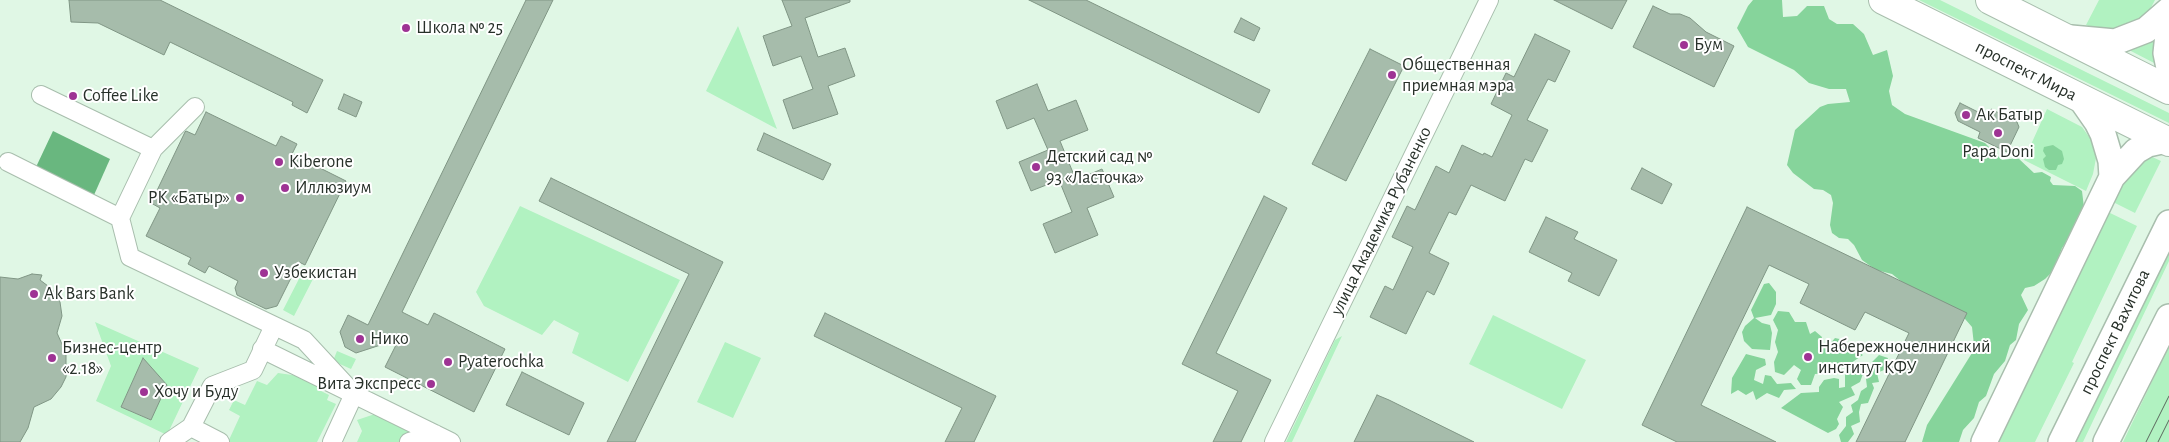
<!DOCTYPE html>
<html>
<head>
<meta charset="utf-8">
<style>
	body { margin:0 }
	canvas { display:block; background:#e0f7e5 }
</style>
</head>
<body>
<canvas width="2169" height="442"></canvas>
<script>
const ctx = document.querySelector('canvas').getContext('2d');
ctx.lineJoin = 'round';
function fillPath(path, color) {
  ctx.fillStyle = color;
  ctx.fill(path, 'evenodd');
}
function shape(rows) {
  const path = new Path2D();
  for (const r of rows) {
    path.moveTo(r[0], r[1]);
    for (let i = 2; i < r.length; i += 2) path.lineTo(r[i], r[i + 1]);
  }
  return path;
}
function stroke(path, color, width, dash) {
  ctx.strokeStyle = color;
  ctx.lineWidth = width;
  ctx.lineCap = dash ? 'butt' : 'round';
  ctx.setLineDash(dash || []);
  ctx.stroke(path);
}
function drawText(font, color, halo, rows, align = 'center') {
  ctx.font = font + ' "Alegreya Sans",sans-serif';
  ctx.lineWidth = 4;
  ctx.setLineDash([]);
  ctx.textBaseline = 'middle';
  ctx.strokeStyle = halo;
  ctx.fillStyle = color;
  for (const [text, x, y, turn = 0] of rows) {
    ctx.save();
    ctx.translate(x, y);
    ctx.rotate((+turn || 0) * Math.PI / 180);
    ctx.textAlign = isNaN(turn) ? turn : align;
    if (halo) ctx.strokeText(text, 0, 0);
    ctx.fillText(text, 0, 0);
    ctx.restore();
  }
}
fillPath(shape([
	[1919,0,1940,0,2169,113,2169,123],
	[2099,0,2155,0,2145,19,2124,32,2097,29,2086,25],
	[738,26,777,129,706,91],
	[2158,33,2158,65,2129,50],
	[2047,109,2082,127,2092,141,2096,158,2093,174,2086,191,2024,160],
	[2148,155,2161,161,2135,213,2113,202,2131,165],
	[520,206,680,280,628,382,572,353,579,333,554,320,542,335,484,306,476,292],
	[2108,212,2137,226,2072,362,2074,363,2035,442,1997,442],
	[2169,243,2169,261,2083,442,2074,442],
	[302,273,313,279,294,316,283,310],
	[1493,315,1586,360,1562,409,1469,364],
	[95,322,199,368,167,435,96,401,111,366],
	[143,359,166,385,150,420,121,407],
	[1342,336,1292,442,1286,442,1335,340],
	[725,342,761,358,733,418,697,402],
	[2169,346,2169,442,2123,442],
	[337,351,356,359,351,369,333,361],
	[278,373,299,376,323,387,321,391,329,395,327,400,336,404,317,442,228,442,240,416,229,410,234,400,245,405,257,381,267,385],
	[375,414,437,442,357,442,362,431,357,420]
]), '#b1f2c1');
fillPath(shape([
	[1753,0,1782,0,1783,17,1797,16,1807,6,1824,6,1829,19,1837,24,1853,24,1864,34,1873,55,1887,50,1893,76,1889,91,1892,105,1905,114,1985,143,2002,160,2018,158,2034,173,2042,172,2051,177,2050,181,2053,185,2075,186,2082,191,2085,216,2062,248,2054,270,2045,279,2034,286,2025,288,2021,295,2028,310,2019,324,2016,340,2010,345,2005,361,1994,374,1986,396,1979,402,1974,418,1963,430,1959,442,1922,442,1927,425,1972,353,1974,345,1972,327,1959,312,1912,290,1892,274,1876,270,1862,260,1854,245,1848,239,1839,238,1832,233,1830,225,1833,203,1831,195,1823,190,1814,189,1793,173,1787,165,1795,130,1820,107,1828,104,1850,102,1846,89,1829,89,1809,83,1794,70,1748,47,1737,28,1748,6],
	[2053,145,2062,151,2064,159,2062,164,2058,165,2056,170,2049,170,2045,167,2043,159,2046,156,2043,151,2044,147],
	[1769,283,1776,292,1776,304,1771,315,1755,318,1762,323,1770,325,1772,333,1770,350,1752,349,1744,341,1742,332,1745,326,1754,318,1751,310,1764,284],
	[1778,311,1789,312,1795,322,1806,322,1810,334,1815,331,1822,337,1820,347,1828,346,1835,338,1844,340,1845,350,1851,347,1863,355,1845,367,1839,363,1828,373,1815,374,1811,385,1801,385,1797,379,1801,370,1794,365,1784,375,1775,372,1774,362,1778,352,1775,342,1778,330,1773,320],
	[1746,354,1765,359,1766,365,1756,370,1754,380,1763,384,1765,375,1771,376,1777,384,1791,383,1796,389,1784,390,1779,398,1767,393,1756,400,1753,391,1746,395,1738,390,1731,394,1732,378],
	[1879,355,1888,358,1884,370,1877,373,1879,382,1872,383,1874,388,1868,403,1861,404,1859,412,1860,422,1851,426,1854,434,1848,442,1841,442,1839,435,1846,426,1846,417,1853,412,1851,405,1858,400,1861,391,1867,387,1866,379,1873,371,1872,362],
	[1867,363,1860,382,1851,387,1855,395,1839,402,1843,407,1837,419,1839,424,1836,429,1828,433,1781,408,1801,393,1819,392,1819,387,1824,380,1834,378,1839,379,1839,388,1845,387,1845,372]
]), '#86d49b');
fillPath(shape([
	[53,131,110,159,94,195,36,167]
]), '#69b77f');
const building = shape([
	[69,0,160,0,323,80,307,113,292,105,293,102,170,42,164,55,98,23,71,22,69,0],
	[526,0,553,0,402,312,428,325,434,313,505,349,474,412,385,367,399,339,356,353,345,347,340,332,348,315,368,325,526,0],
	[782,0,850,0,850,2,805,18,818,57,845,48,855,76,828,86,838,114,793,129,783,100,813,89,801,56,773,66,763,36,792,26,782,0],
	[1029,0,1086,0,1270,90,1259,113,1029,0],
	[1554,0,1627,0,1612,29,1554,0],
	[1653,6,1670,14,1680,14,1690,18,1706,32,1734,46,1714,87,1633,47,1653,6],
	[1241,18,1260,28,1254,41,1234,32,1241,18],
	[1535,34,1570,51,1555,82,1548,79,1527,120,1548,130,1532,162,1525,159,1505,201,1471,185,1456,215,1449,212,1429,253,1449,263,1434,295,1427,291,1406,334,1370,317,1385,286,1393,290,1413,247,1392,237,1407,206,1415,210,1436,166,1449,173,1462,145,1483,155,1484,153,1492,157,1512,115,1491,104,1506,73,1514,77,1535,34],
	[1370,49,1404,66,1346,181,1312,164,1370,49],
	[1037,84,1048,111,1076,100,1088,130,1060,141,1076,180,1102,169,1114,197,1087,208,1098,235,1055,253,1043,224,1072,212,1059,180,1031,191,1019,162,1048,150,1034,118,1007,129,996,101,1037,84],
	[344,94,362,102,356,117,338,109,344,94],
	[1960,103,1988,117,1991,109,2017,122,2019,127,2007,152,1978,138,1980,132,1958,121,1955,113,1960,103],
	[206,112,276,146,281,136,297,144,292,154,346,181,305,265,299,262,277,306,266,309,237,295,235,288,238,281,209,266,205,273,188,264,191,258,146,236,160,208,151,203,185,132,186,131,195,135,206,112],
	[764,133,831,164,823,180,757,150,764,133],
	[1642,168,1672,184,1662,204,1631,189,1642,168],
	[551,178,723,262,635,442,607,442,689,274,539,201,551,178],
	[1264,196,1287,208,1216,353,1271,380,1241,442,1213,442,1238,391,1182,364,1264,196],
	[1747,207,1967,313,1905,442,1856,442,1909,333,1865,312,1855,330,1800,303,1809,284,1769,265,1701,405,1776,442,1677,442,1642,425,1747,207],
	[1546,217,1578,232,1574,239,1617,260,1599,296,1568,281,1572,273,1529,252,1546,217],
	[32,274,42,275,40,280,52,289,60,302,62,316,57,333,66,353,66,377,61,387,51,399,34,407,28,428,20,442,0,442,0,277,18,279,32,274],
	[825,313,996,396,974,442,945,442,962,408,814,336,825,313],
	[143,358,167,385,151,420,121,407,143,358],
	[522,372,584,403,569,435,506,405,522,372],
	[1377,395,1389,400,1474,442,1354,442,1377,395]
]);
fillPath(building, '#a6bcab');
stroke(building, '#809685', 1);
const street = shape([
	[41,95,153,149,120,218,130,257,304,340,354,394,332,442],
	[153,149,195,107],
	[8,162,120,218],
	[262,349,451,442],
	[191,427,220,442],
	[169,442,191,427,212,386,253,370,274,326],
	[409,442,435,434],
	[1274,442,1489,0]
]);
const secondary = shape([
	[2169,25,2166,53,2169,68],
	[2071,38,2115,42,2146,30,2169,10],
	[2081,99,2097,122,2103,134,2111,161,2112,177],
	[1984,442,2112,177,2136,151,2148,144,2166,140],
	[2061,442,2169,223],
	[2106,442,2169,317]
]);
const primary = shape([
	[1883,0,2169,142],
	[1990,0,2169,90]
]);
stroke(street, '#a8bead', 20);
stroke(secondary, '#a8bead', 28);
stroke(primary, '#a8bead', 30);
stroke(street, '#fff', 18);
stroke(secondary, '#fff', 25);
stroke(primary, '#fff', 28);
stroke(shape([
	[2146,442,2169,396],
	[2158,442,2169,420]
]), '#5b685e', 1);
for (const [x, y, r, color] of [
	[406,28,5,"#9e3394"],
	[1684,45,5,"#9e3394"],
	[1392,75,5,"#9e3394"],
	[73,96,5,"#9e3394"],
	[1966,115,5,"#9e3394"],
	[1998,133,5,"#9e3394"],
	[279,162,5,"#9e3394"],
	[1036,167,5,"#9e3394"],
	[285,188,5,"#9e3394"],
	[240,198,5,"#9e3394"],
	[264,273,5,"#9e3394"],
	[34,294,5,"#9e3394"],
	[360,339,5,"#9e3394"],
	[1808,357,5,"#9e3394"],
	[52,358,5,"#9e3394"],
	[448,362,5,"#9e3394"],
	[431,384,5,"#9e3394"],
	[144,392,5,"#9e3394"]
]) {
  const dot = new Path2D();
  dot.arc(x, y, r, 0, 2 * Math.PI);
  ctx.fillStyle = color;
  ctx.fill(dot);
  stroke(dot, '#fff', 2);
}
drawText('18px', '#273029', '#fff', [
	["Школа № 25",416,28],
	["Бум",1694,45],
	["Общественная",1402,65],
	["приемная мэра",1402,86],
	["Coffee Like",83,96],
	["Ак Батыр",1976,115],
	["Papa Doni",1998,152,"center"],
	["Детский сад №",1046,157],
	["93 «Ласточка»",1046,178],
	["Kiberone",289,162],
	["Иллюзиум",295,188],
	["РК «Батыр»",230,198,"right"],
	["Узбекистан",274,273],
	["Ak Bars Bank",44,294],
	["Нико",370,339],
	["Набережночелнинский",1818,347],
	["институт КФУ",1818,368],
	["Бизнес-центр",62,348],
	["«2.18»",62,369],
	["Pyaterochka",458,362],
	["Вита Экспресс",421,384,"right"],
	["Хочу и Буду",154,392]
], 'left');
drawText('18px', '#273029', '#fff', [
	["проспект Мира",2026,71,27],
	["улица Академика Рубаненко",1381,221,-64],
	["проспект Вахитова",2115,332,-64]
]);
</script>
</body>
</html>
